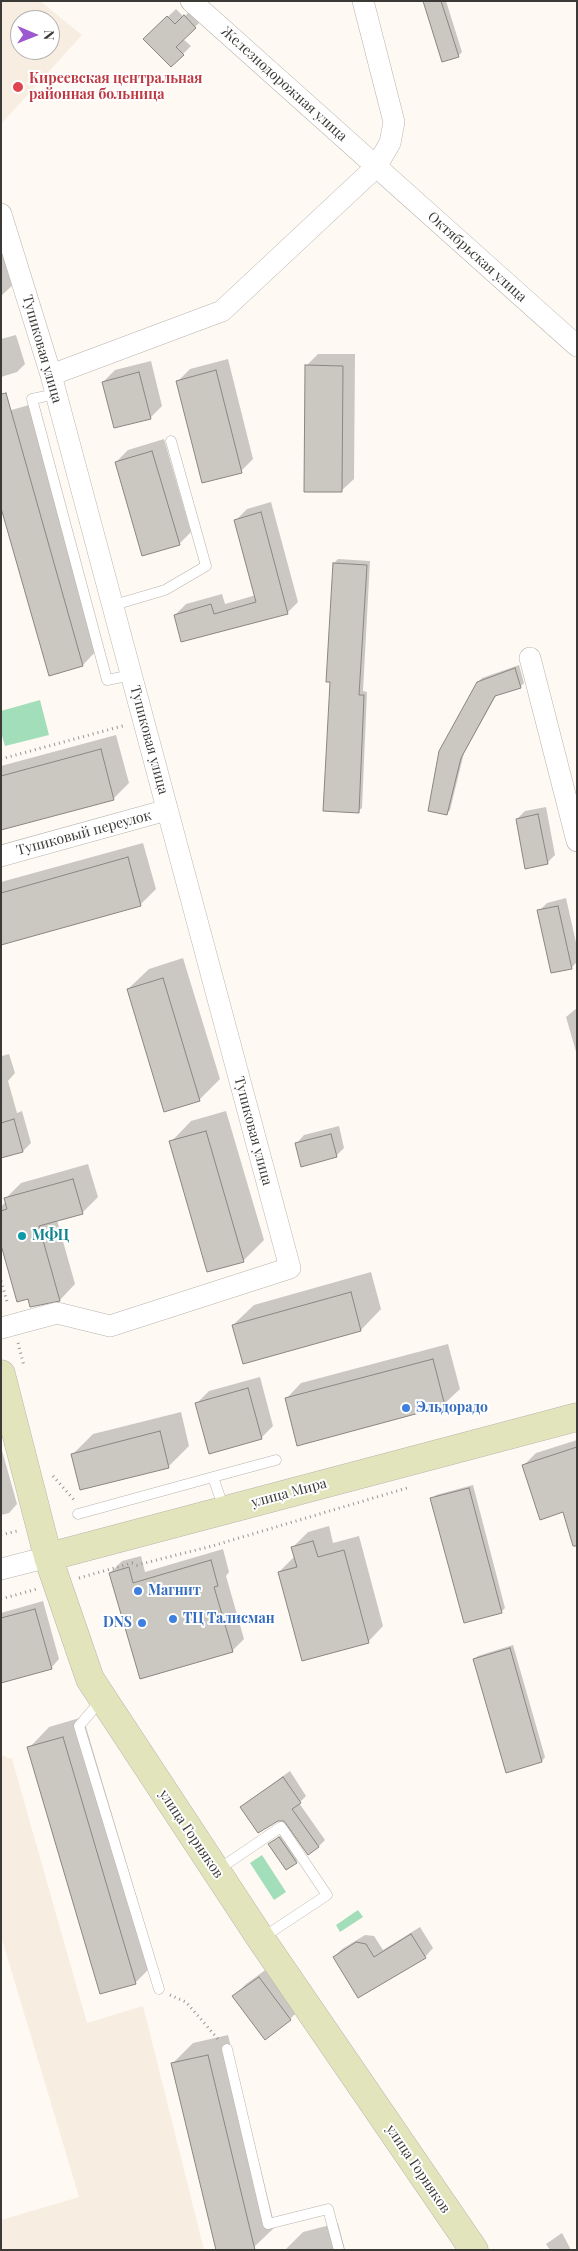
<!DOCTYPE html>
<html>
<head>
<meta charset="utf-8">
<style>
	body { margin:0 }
	#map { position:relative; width:578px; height:2251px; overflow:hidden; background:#fef9f3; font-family:"Playfair Display",serif }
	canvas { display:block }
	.frame { position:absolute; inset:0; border:2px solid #3b3a37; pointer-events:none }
	.north { position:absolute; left:10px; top:10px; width:50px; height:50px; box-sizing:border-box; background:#fff; border:1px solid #b1b0af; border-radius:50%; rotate:91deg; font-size:14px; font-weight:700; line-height:20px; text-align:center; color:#3b3a37 }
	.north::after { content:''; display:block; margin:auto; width:18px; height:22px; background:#9d5ad0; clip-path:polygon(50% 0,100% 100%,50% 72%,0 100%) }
</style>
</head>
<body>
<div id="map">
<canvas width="578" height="2251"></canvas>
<div class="frame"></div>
<div class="north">N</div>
</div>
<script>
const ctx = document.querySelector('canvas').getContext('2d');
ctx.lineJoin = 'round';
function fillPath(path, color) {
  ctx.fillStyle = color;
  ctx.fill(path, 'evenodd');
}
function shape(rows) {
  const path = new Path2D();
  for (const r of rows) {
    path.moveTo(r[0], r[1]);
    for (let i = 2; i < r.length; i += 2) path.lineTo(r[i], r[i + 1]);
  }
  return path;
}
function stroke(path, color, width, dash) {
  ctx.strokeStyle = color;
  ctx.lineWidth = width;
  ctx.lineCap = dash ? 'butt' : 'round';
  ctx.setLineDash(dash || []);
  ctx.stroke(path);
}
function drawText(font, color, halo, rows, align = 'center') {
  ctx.font = font + ' "Playfair Display",serif';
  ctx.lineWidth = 4;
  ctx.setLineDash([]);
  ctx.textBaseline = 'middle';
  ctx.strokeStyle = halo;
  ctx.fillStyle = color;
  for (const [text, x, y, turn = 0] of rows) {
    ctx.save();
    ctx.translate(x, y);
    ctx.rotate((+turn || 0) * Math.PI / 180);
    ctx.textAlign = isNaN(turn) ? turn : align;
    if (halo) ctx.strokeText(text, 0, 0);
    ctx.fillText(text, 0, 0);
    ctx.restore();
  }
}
fillPath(shape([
	[1,1,40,1,82,35,1,124],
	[20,20,50,20,50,50,20,50],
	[1,1755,12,1759,87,2023,143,2006,204,2250,1,2250,1,2220,79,2197,1,1936]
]), '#f7eee1');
fillPath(shape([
	[40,700,49,735,5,746,1,732,1,711],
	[262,1855,286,1892,274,1900,250,1863],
	[358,1910,363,1917,340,1932,336,1925]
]), '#a2deb9');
fillPath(shape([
	[424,1,446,1,462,52,458,56],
	[193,8,203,19,183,39,191,46,171,66,145,39,176,9,184,17],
	[1,231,16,282,1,296],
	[16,335,25,364,17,372,1,377,1,339],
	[318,354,355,354,354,479,341,491,306,366],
	[228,359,253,459,241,471,178,381,190,369],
	[151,361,162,406,150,418,103,382,115,370],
	[29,405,98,649,83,665,50,674,1,413],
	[164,439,191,532,179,544,116,462,128,450],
	[271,502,298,602,288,612,182,641,175,615,186,604,222,594,225,604,256,595,236,520,247,509],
	[338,559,370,561,363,691,367,692,362,808,358,811,331,681,334,563],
	[519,665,524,683,520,687,497,694,464,753,450,810,446,814,478,682,482,678],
	[116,735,129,783,114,798,1,829,1,766],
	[546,807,555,855,547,863,517,819,525,811],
	[143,843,156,889,140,905,1,944,1,882],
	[566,898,577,947,577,962,571,968,539,911,547,903],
	[183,958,220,1079,199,1100,128,989,149,969],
	[577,1008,577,1055,566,1017],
	[1,1054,2,1056,9,1054,15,1073,8,1081,17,1113,22,1111,31,1143,23,1151,1,1157],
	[226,1111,264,1240,243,1261,171,1142,191,1121],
	[339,1126,344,1148,336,1156,296,1144,304,1135],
	[88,1164,98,1197,82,1213,57,1220,75,1284,60,1300,31,1306,1,1241,1,1207,6,1201,6,1198,21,1183],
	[371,1272,381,1309,361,1330,233,1325,254,1305],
	[448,1344,460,1389,444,1404,286,1399,301,1383],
	[260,1377,273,1426,261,1438,197,1403,209,1391],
	[181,1412,189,1446,169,1466,73,1454,93,1434],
	[577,1440,577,1529,524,1465,536,1453],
	[1,1447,17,1504,9,1513,1,1515],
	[473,1485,505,1608,501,1612,432,1499,436,1495],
	[329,1526,333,1543,359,1536,383,1626,368,1642,279,1572,295,1556,293,1547,308,1532],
	[223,1549,229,1572,226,1576,244,1639,232,1651,110,1573,122,1561,141,1556,145,1572],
	[43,1601,59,1659,51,1668,1,1671,1,1613],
	[513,1645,545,1757,542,1761,474,1659,478,1656],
	[83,1717,156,1962,135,1983,29,1748,49,1727],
	[290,1771,306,1796,299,1803,325,1840,318,1847,284,1819,241,1807],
	[283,1834,300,1858,296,1862,269,1844],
	[420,1927,433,1948,425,1957,359,1997,334,1957,342,1949,365,1935,374,1936,383,1950],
	[271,1966,302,2007,290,2019,234,1996,246,1984],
	[228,2035,275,2227,254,2247,172,2064,193,2043],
	[338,2223,345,2250,285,2250,303,2232],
	[562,2233,571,2250,550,2250,546,2244]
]), '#0003');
const building = shape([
	[423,1,441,1,459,57,442,62,423,1],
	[184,15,196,28,176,47,184,55,171,67,143,39,167,16,175,24,184,15],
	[305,365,343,366,342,492,304,492,305,365],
	[216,370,242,473,202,483,176,381,216,370],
	[139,372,151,419,114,428,102,382,139,372],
	[6,393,83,666,49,676,1,508,1,394,6,393],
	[152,451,180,545,142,556,115,462,152,451],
	[261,512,288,614,181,642,174,615,211,604,214,614,256,602,234,520,261,512],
	[333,563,367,565,359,695,364,695,359,813,323,811,330,682,326,682,333,563],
	[515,668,521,688,495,696,461,758,447,815,428,811,439,751,477,682,515,668],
	[101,749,114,800,1,830,1,776,101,749],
	[538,814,548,864,525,869,516,819,538,814],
	[128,857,141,906,1,945,1,893,128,857],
	[558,906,572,969,551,973,537,910,558,906],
	[163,978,200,1101,164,1112,127,989,163,978],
	[14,1119,23,1152,1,1158,1,1123,14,1119],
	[206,1131,244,1262,207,1272,169,1141,206,1131],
	[331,1134,337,1157,301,1167,295,1143,331,1134],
	[73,1179,83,1214,39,1226,60,1301,30,1307,28,1299,17,1302,1,1245,1,1211,7,1209,4,1198,73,1179],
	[351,1292,361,1331,243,1364,232,1325,351,1292],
	[433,1359,445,1406,297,1446,285,1398,433,1359],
	[248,1388,262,1439,209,1454,195,1403,248,1388],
	[160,1431,169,1468,80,1490,71,1454,160,1431],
	[577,1447,577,1546,573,1546,563,1512,540,1520,522,1465,577,1447],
	[469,1488,502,1613,464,1623,430,1498,469,1488],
	[313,1541,318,1557,344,1550,369,1643,302,1661,278,1572,297,1567,291,1547,313,1541],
	[211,1560,218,1586,214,1587,233,1652,140,1679,109,1573,129,1567,133,1583,211,1560],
	[35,1609,52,1669,1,1683,1,1618,35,1609],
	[510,1648,542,1762,506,1773,473,1659,510,1648],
	[63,1737,136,1984,100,1994,27,1747,63,1737],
	[283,1777,301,1803,292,1809,319,1847,308,1855,284,1821,278,1821,258,1833,240,1807,283,1777],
	[279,1837,297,1863,286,1870,268,1844,279,1837],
	[411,1934,426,1958,358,1998,333,1957,356,1942,366,1944,374,1957,411,1934],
	[259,1977,291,2020,265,2040,232,1996,259,1977],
	[208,2055,255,2250,216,2250,171,2063,208,2055]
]);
fillPath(building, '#cbc7c1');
stroke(building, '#8a8680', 1);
const service = shape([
	[56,394,32,399,107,680,132,675],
	[114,605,165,590,206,566,171,441],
	[213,1477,276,1460],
	[78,1514,213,1477,224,1509],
	[102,1699,79,1726,159,1989],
	[216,1871,281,1827,327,1895,262,1938],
	[227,2049,268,2224,328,2209,339,2250]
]);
const minor = shape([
	[191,1,577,346],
	[1,214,51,375,290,1268,110,1326,57,1313,1,1328],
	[51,375,222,311,376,167,390,143,394,122,363,1],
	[530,658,577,841],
	[1,856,167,810],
	[1,1569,48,1557]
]);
const secondary = shape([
	[1,1374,48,1557,90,1679,261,1939,474,2250],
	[48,1557,577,1417]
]);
stroke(service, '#b8b3ad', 11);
stroke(minor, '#b8b3ad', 22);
stroke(secondary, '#b8b3ad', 29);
stroke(shape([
	[1,759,126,725],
	[1,1281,8,1305],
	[18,1343,24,1366],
	[53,1476,75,1501],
	[1,1535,17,1531],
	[79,1578,132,1563,137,1565,212,1546,407,1488],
	[1,1599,37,1589],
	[170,1995,186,2002,218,2039]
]), '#979490', 3, [1, 4]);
stroke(service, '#fff', 10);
stroke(minor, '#fff', 21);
stroke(secondary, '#e2e5bb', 28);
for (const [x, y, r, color] of [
	[18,87,6,"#e0444e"],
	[22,1236,5,"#0f9aa8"],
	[406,1408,5,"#3f7fe0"],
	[138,1591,5,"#3f7fe0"],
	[173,1619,5,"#3f7fe0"],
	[142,1623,5,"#3f7fe0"]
]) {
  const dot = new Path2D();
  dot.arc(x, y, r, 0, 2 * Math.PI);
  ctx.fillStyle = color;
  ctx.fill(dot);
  stroke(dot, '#fff', 2);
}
drawText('bold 14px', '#be3a42', '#fff', [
	["Киреевская центральная",29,79],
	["районная больница",29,95]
], 'left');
drawText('14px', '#3b3a37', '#fff', [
	["Железнодорожная улица",284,84,42],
	["Октябрьская улица",477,257,42],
	["Тупиковая улица",42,349,74],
	["Тупиковая улица",149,740,75],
	["Тупиковый переулок",84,833,-15],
	["Тупиковая улица",253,1131,75],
	["улица Мира",289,1493,-15],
	["улица Горняков",191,1834,56],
	["улица Горняков",418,2169,56]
]);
drawText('bold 14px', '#0d838f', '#fff', [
	["МФЦ",32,1236]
], 'left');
drawText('bold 14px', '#366cbe', '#fff', [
	["Эльдорадо",416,1408],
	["Магнит",148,1591],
	["ТЦ Талисман",183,1619],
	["DNS",132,1623,"right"]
], 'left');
</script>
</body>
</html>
